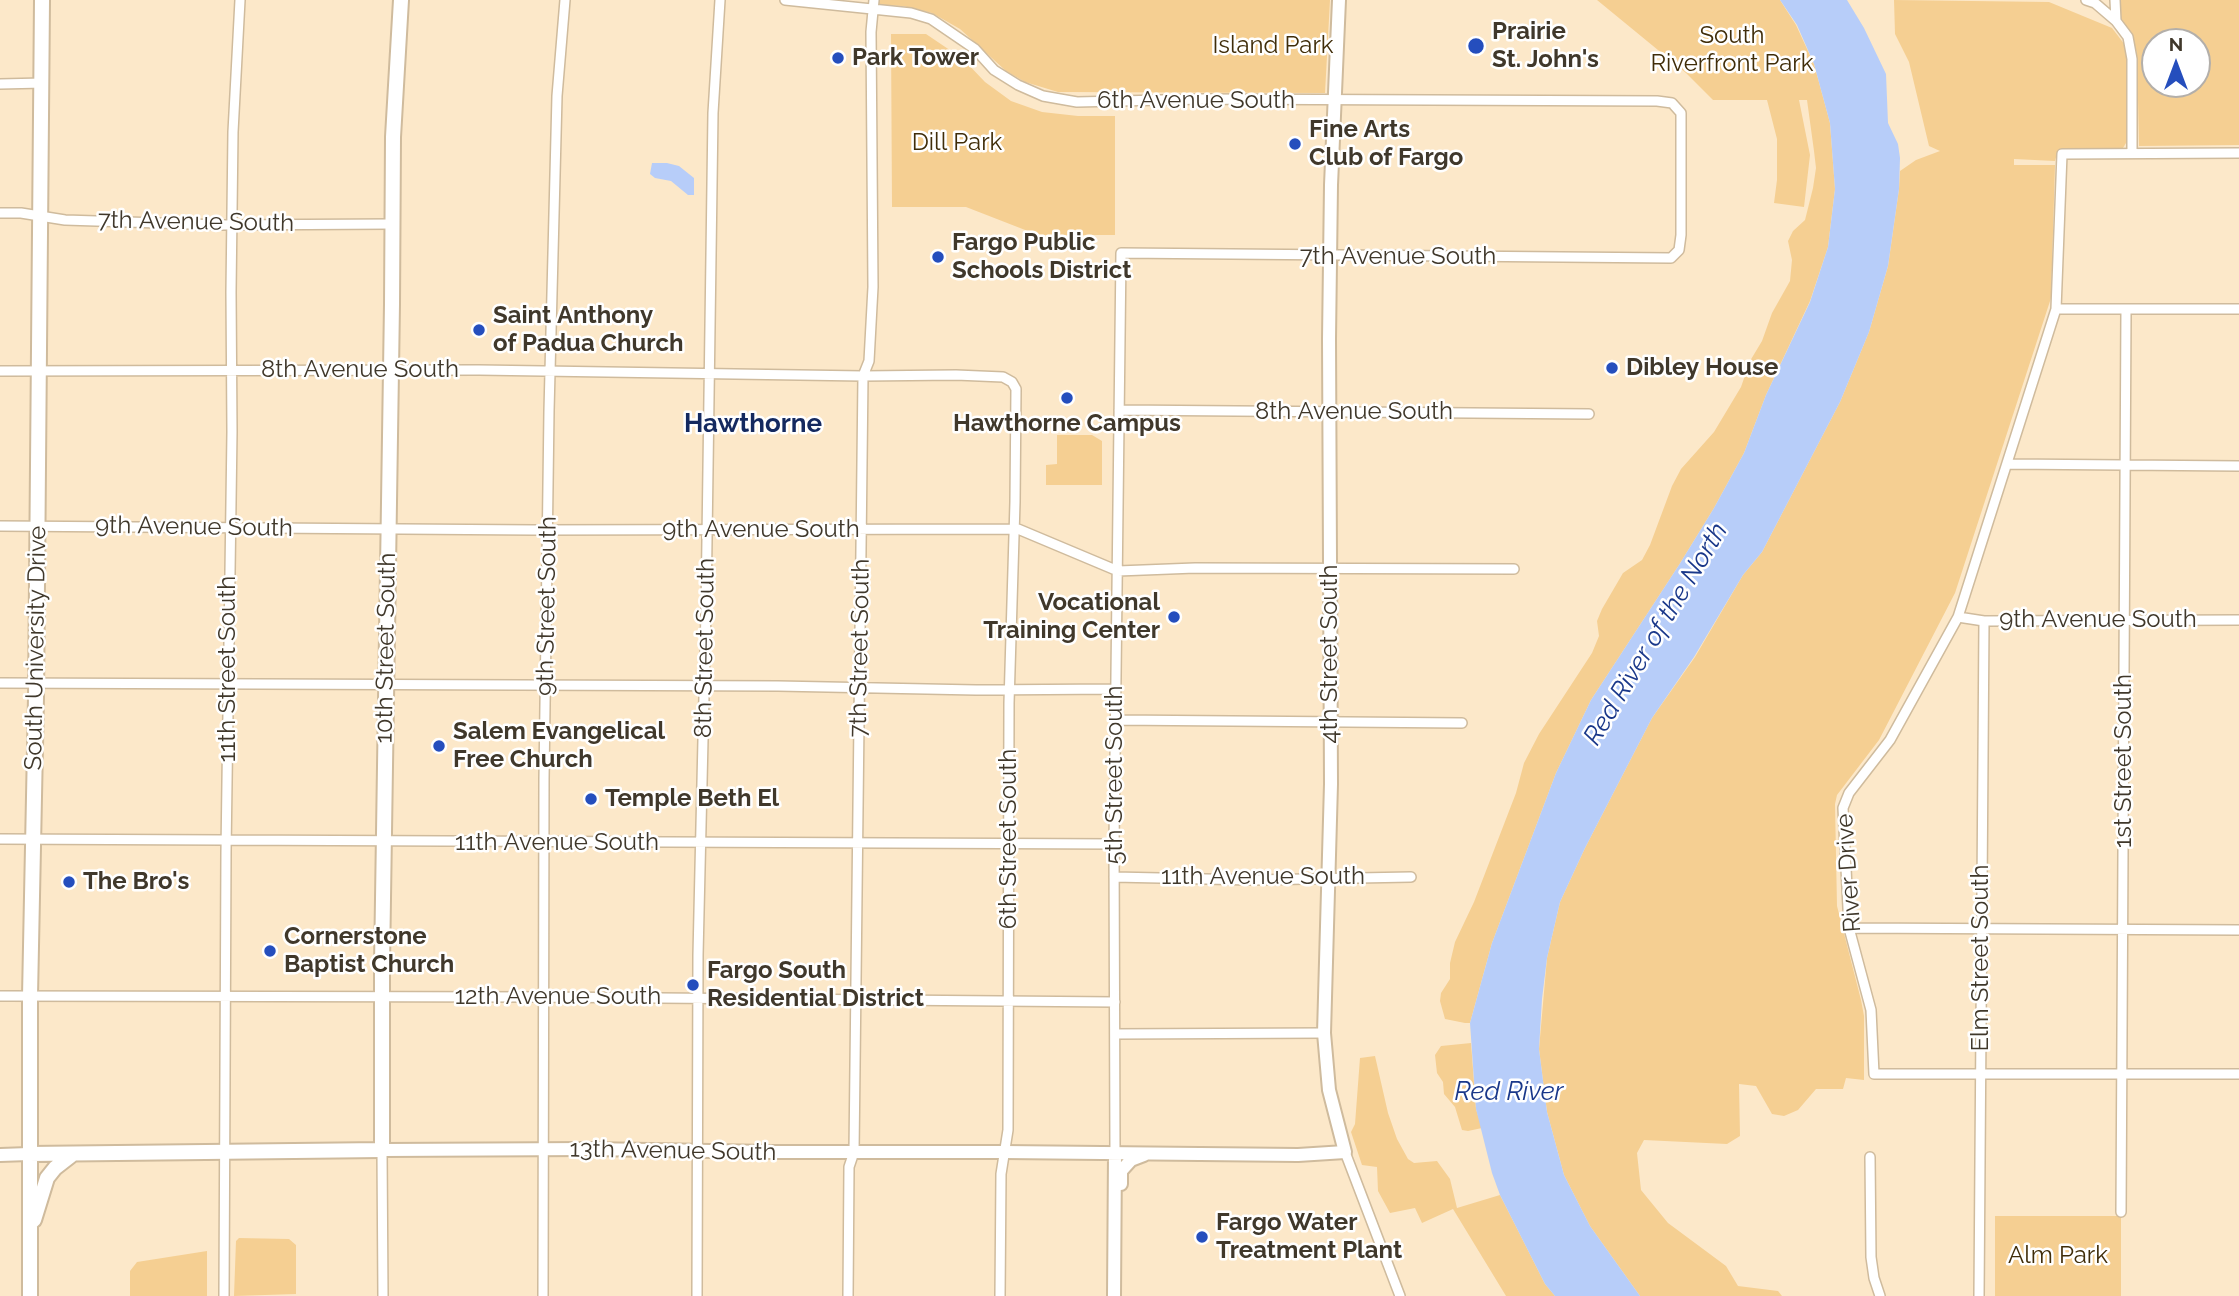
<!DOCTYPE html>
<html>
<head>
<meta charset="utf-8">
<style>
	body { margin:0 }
	#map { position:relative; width:2239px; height:1296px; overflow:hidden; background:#fce8c9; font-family:Raleway,sans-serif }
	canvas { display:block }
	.north { position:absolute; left:2141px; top:28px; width:70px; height:70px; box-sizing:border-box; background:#fff; border:2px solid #b3afaa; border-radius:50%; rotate:0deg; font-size:19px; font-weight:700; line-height:28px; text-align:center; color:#40382b }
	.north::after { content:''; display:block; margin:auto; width:24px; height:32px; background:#254ebd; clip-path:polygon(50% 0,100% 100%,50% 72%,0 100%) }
</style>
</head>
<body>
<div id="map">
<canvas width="2239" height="1296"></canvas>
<div class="north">N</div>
</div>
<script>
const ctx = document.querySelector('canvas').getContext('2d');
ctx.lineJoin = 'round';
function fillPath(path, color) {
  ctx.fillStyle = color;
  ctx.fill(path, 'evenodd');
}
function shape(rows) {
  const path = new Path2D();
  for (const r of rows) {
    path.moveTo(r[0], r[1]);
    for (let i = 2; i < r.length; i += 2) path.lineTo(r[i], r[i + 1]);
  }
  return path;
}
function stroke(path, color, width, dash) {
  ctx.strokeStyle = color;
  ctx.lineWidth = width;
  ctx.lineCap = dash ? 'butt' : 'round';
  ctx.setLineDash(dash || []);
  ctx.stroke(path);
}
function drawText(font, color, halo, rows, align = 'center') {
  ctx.font = font + ' Raleway,sans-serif';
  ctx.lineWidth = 5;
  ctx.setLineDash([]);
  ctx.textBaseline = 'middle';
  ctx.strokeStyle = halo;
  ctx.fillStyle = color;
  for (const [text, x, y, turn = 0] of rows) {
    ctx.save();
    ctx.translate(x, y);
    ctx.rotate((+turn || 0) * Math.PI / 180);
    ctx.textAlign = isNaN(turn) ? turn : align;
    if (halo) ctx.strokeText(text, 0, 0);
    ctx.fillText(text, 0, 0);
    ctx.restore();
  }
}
fillPath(shape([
	[879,0,1330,0,1325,93,1058,92,1025,82,1006,71,960,29,932,13,903,6,879,5],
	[1597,0,1780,0,1796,25,1814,64,1830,123,1835,189,1828,247,1810,301,1766,395,1744,453,1714,508,1679,565,1591,700,1556,773,1492,943,1470,1023,1465,1023,1445,1019,1440,1001,1441,993,1450,979,1450,963,1455,942,1474,902,1516,793,1524,763,1539,734,1592,653,1599,636,1597,621,1602,609,1623,573,1642,560,1650,545,1672,486,1681,469,1714,432,1741,387,1750,361,1762,341,1772,313,1790,281,1792,260,1788,241,1793,231,1805,220,1813,188,1816,168,1814,151,1807,100,1799,100,1810,155,1804,207,1774,203,1777,180,1777,139,1767,100,1713,100,1686,73],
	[1894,0,2049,2,2112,28,2125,45,2127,56,2126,143,2123,148,2065,148,2057,154,2055,161,2014,159,2014,165,2055,165,2051,298,1955,593,1879,740,1837,795,1835,804,1837,906,1861,1000,1864,1016,1864,1080,1846,1078,1843,1089,1816,1089,1798,1110,1784,1116,1772,1114,1756,1086,1739,1084,1740,1136,1727,1144,1644,1140,1637,1153,1641,1190,1668,1223,1726,1266,1738,1286,1778,1291,1782,1296,1640,1296,1590,1226,1564,1175,1547,1112,1539,1049,1547,958,1560,902,1585,848,1652,718,1695,657,1743,575,1762,552,1840,402,1869,332,1888,266,1899,189,1900,171,1916,160,1940,151,1929,146,1909,62,1895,34],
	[2119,0,2239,0,2239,145,2139,146,2137,54,2133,37,2118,13],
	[2155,42,2197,42,2197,84,2155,84],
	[891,34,926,34,963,59,985,82,1011,101,1042,112,1078,116,1115,116,1115,235,1038,235,966,207,892,207],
	[1057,435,1092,435,1102,441,1102,485,1046,485,1046,465,1057,464],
	[1471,1043,1476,1109,1482,1128,1468,1131,1462,1130,1455,1107,1444,1094,1443,1082,1437,1073,1435,1055,1441,1046],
	[1375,1056,1388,1113,1397,1139,1408,1159,1414,1163,1437,1161,1450,1179,1457,1208,1500,1195,1545,1284,1555,1296,1506,1296,1453,1209,1422,1223,1415,1208,1390,1213,1378,1191,1377,1167,1362,1165,1351,1132,1355,1124,1360,1058],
	[1995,1216,2121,1216,2121,1296,1995,1296],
	[239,1238,289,1239,296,1245,296,1294,234,1296,236,1241],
	[207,1251,207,1296,130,1296,130,1271,137,1262]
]), '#f5cf92');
fillPath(shape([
	[1780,0,1847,0,1864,28,1886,74,1888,123,1898,144,1900,158,1899,189,1888,266,1869,332,1840,402,1762,552,1743,575,1694,657,1652,718,1585,848,1560,902,1547,958,1542,999,1539,1049,1547,1112,1564,1175,1590,1226,1640,1296,1555,1296,1545,1284,1500,1195,1492,1173,1476,1109,1470,1023,1492,943,1556,773,1591,700,1679,565,1714,508,1744,453,1766,395,1810,302,1828,247,1835,189,1830,123,1814,64,1797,25],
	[652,163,667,163,679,166,694,178,694,195,688,195,671,181,655,178,650,174]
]), '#b7cdf9');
const street = shape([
	[785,0,911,13,931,19,975,49,994,70,1018,85,1043,96,1077,102,1203,99,1657,101,1672,103,1681,113,1681,235,1679,250,1671,258,1121,253,1114,844,1115,1154],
	[2086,0,2095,3,2116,21,2128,37,2132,59,2132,153],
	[2115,0,2116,21],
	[0,84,43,83],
	[2239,153,2062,154,2056,309,1958,617,1890,740,1849,793,1843,808,1849,928,1871,1010,1874,1074,2239,1074],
	[0,213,21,213,65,220,221,225,392,224],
	[2056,309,2239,309],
	[0,371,479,370,863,376,956,375,1003,377,1012,382,1016,389,1015,502,1009,703,1008,1130,1001,1174,1000,1296],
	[1119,410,1589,414],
	[2008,464,2239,466],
	[0,526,535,530,1018,529,1118,571,1195,568,1514,569],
	[1958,617,1984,621,2239,620],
	[0,683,778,686,976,690,1116,689],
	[1116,720,1462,723],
	[0,839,1114,844],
	[1114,877,1252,880,1411,877],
	[1849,928,2239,930],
	[0,996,545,997,1115,1002],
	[1115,1034,1324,1033],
	[382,1150,383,1296],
	[1345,1152,1400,1296],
	[1870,1157,1871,1257,1874,1278,1880,1296],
	[2121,1212,2126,310],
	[224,1296,226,852,232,432,231,292,233,132,240,0],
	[543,1296,544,779,549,411,557,96,565,0],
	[697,1296,698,955,706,610,713,113,720,0],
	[848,1296,849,1167,854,1152,863,376,869,361,873,287,871,32,874,0],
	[1979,1296,1984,621]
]);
const secondary = shape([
	[382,1150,589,1149,772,1152,1004,1152,1298,1155,1345,1152,1329,1090,1324,1033,1331,784,1329,339,1331,185,1339,0],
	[0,1155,29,1154],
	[1121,1184,1121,1171,1131,1160,1144,1155],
	[1114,1296,1115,1154]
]);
const primary = shape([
	[29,1154,382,1150,382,964,392,304,393,137,401,0],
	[34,1220,47,1178,55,1168,73,1154],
	[30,1296,30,996,36,697,42,0]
]);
stroke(street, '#cfbb9d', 12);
stroke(secondary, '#cfbb9d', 16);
stroke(primary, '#cfbb9d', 18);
stroke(street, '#fff', 9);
stroke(secondary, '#fff', 12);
stroke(primary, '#fff', 14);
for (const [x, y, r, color] of [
	[1476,46,9,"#254ebd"],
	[838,58,7,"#254ebd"],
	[1295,144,7,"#254ebd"],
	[938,257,7,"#254ebd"],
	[479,330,7,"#254ebd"],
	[1612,368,7,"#254ebd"],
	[1067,398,7,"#254ebd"],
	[1174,617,7,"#254ebd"],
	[439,746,7,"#254ebd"],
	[591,799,7,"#254ebd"],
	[69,882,7,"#254ebd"],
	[270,951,7,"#254ebd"],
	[693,985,7,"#254ebd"],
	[1202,1237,7,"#254ebd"]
]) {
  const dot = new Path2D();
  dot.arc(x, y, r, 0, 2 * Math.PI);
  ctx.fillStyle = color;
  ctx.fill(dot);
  stroke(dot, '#fff', 2.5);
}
drawText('bold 24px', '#40382b', '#fff', [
	["Prairie",1492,32],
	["St. John's",1492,60],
	["Park Tower",852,58],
	["Fine Arts",1309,130],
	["Club of Fargo",1309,158],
	["Fargo Public",952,243],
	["Schools District",952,271],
	["Saint Anthony",493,316],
	["of Padua Church",493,344],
	["Dibley House",1626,368],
	["Hawthorne Campus",1067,424,"center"],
	["Vocational",1160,603,"right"],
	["Training Center",1160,631,"right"],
	["Salem Evangelical",453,732],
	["Free Church",453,760],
	["Temple Beth El",605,799],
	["The Bro's",83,882],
	["Cornerstone",284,937],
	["Baptist Church",284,965],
	["Fargo South",707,971],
	["Residential District",707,999],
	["Fargo Water",1216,1223],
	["Treatment Plant",1216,1251]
], 'left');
drawText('24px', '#402d09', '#fff', [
	["South",1732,36],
	["Riverfront Park",1732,64],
	["Island Park",1273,46],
	["Dill Park",957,143],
	["Alm Park",2058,1256]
]);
drawText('24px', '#40382b', '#fff', [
	["6th Avenue South",1196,101],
	["7th Avenue South",196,222,1],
	["7th Avenue South",1398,257],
	["8th Avenue South",360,370],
	["8th Avenue South",1354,412],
	["9th Avenue South",194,527,1],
	["9th Avenue South",761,530],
	["9th Street South",547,606,-89],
	["9th Avenue South",2098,620],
	["South University Drive",36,648,-89],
	["10th Street South",386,648,-89],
	["8th Street South",705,648,-89],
	["7th Street South",860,648,-89],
	["4th Street South",1330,654,-90],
	["11th Street South",228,669,-90],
	["1st Street South",2124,761,-90],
	["5th Street South",1115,775,-90],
	["6th Street South",1009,839,-90],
	["11th Avenue South",557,843],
	["River Drive",1849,873,-94],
	["11th Avenue South",1263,877],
	["Elm Street South",1981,958,-90],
	["12th Avenue South",558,997],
	["13th Avenue South",673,1151,1]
]);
drawText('bold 26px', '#14295f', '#fff', [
	["Hawthorne",753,424]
]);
drawText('italic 26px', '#1a388a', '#fff', [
	["Red River of the North",1656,634,-59],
	["Red River",1509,1092]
]);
</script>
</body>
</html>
